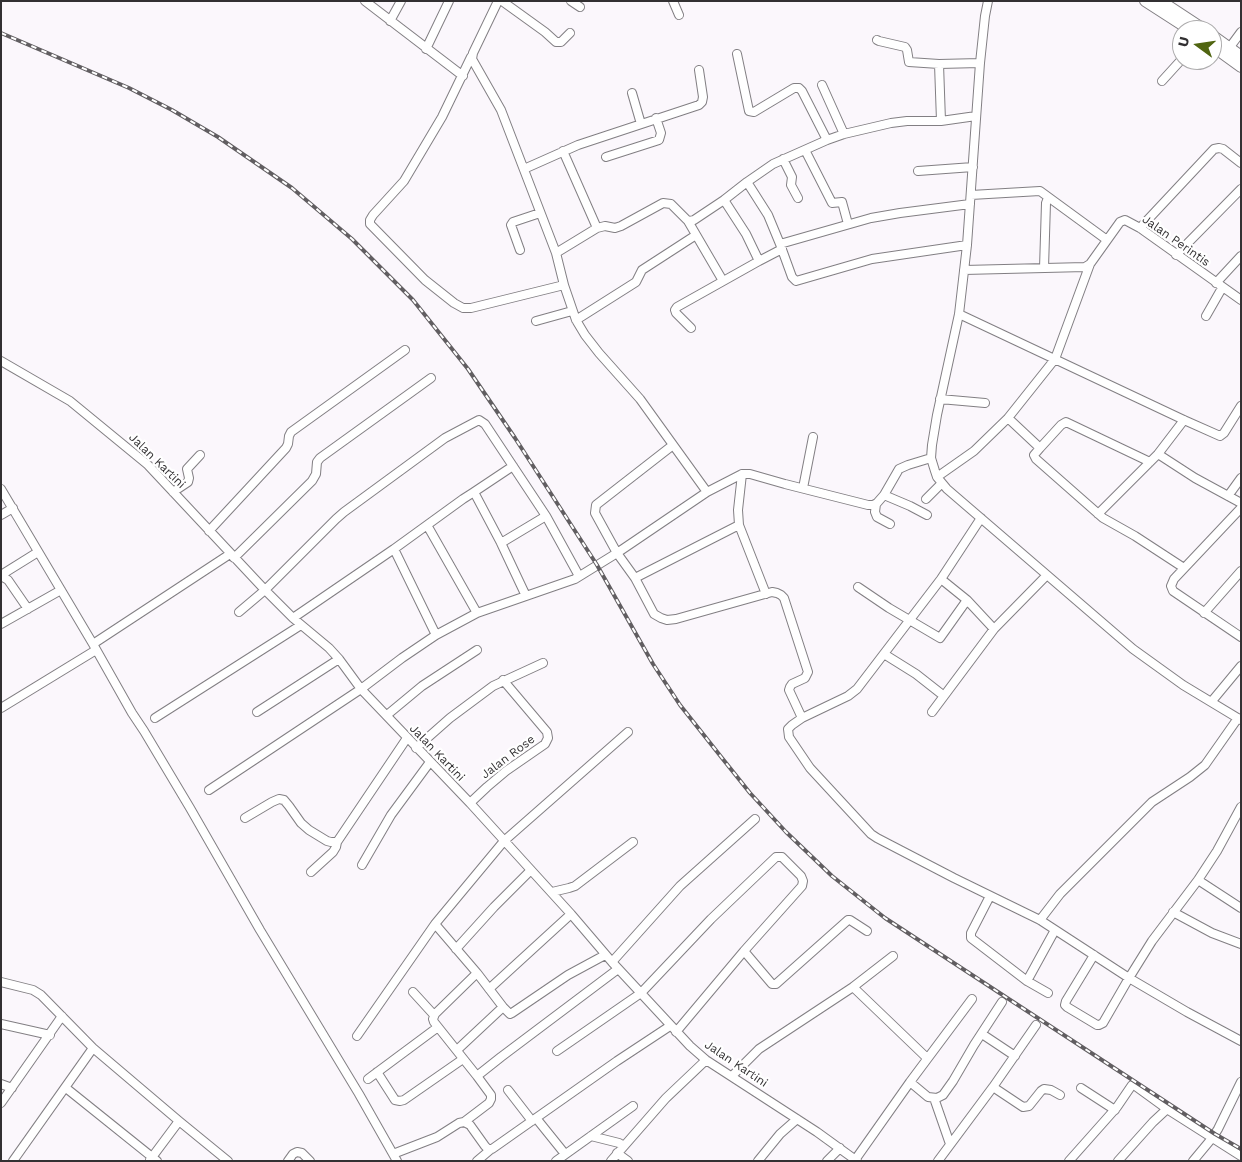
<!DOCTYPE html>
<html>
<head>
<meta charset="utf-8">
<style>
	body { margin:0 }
	#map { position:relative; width:1242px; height:1162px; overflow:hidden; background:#fbf7fc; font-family:"Work Sans",sans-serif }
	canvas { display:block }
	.frame { position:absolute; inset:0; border:2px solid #323032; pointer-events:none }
	.north { position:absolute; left:1172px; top:20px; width:50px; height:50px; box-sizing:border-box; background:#fff; border:1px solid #adacad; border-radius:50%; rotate:284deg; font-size:14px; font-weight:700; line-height:20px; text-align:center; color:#323032 }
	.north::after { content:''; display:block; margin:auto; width:18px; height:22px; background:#506511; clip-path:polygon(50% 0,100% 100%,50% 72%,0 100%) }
</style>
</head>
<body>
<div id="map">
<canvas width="1242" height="1162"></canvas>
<div class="frame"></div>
<div class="north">U</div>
</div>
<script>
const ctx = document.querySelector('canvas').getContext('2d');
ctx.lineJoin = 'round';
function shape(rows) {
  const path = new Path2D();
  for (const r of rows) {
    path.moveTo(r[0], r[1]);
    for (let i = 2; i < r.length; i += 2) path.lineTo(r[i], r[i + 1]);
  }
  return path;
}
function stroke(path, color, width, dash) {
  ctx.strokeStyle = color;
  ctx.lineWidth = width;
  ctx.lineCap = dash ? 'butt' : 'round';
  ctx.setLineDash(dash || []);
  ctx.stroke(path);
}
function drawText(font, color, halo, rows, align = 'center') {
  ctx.font = font + ' "Work Sans",sans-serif';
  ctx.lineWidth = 4.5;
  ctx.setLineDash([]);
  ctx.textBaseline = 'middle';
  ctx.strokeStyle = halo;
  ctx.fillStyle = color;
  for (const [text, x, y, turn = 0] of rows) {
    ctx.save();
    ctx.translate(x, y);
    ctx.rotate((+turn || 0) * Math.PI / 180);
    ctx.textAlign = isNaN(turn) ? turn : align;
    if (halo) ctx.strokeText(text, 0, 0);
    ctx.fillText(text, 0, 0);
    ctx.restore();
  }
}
const minor = shape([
	[365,1,463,76],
	[498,1,473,53,472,59,501,110,556,253,564,285,576,320,585,335,599,353,640,399,707,492],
	[502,1,545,32,556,42,561,42,570,33],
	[571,1,580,7],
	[673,1,679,15],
	[988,1,985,16,980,63,967,245,959,314,937,415,932,445,931,458,935,471,937,477,947,489,1133,649,1183,685,1241,720],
	[390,21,401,1],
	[877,40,879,41,905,47,907,50,909,62,939,64,980,63],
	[426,49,449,1],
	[1227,51,1241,32],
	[737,54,749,111,754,112,794,88,799,88,802,91,827,140],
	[471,57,442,117,404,181,373,215,370,220,370,224,425,280,454,303,463,308,471,308,564,285],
	[939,64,941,121],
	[1162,81,1182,59],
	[822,85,844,134],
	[632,93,641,124],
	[805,150,832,203,842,202,848,224],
	[563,151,597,228],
	[606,157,659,140,661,133,656,118],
	[783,159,792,177,791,185,798,198],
	[524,169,578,145,699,105,702,102,703,97,699,70],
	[918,171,973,167],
	[747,182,768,215,780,244,792,277,796,281,872,259,967,245],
	[971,195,1040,191,1107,240],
	[724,200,746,234,759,261],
	[688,221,723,281],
	[1140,228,1214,149,1219,148,1223,149,1241,163],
	[780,244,871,218,900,213,970,204],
	[520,250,511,225,513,222,540,213],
	[556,253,597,228,605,226,615,228,621,226,663,203,671,204,687,220,690,221,694,220,724,200,747,182,773,164,827,140,844,134,891,123,907,121,941,121,976,116],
	[1176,255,1241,189],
	[1044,268,1046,203,1048,198],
	[964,270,1085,267,1090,264,1120,222,1125,220,1140,228,1241,300],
	[1216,283,1241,256],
	[959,314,1184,420,1220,436,1224,433,1241,406],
	[1206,316,1222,288],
	[576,320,636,282,642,270,696,235],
	[536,321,572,311],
	[691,328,676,313,675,310,677,307,759,261,782,249],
	[1,361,70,401,148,465,265,590,293,618,329,648,339,659,361,689,470,803,571,914,612,962,690,1046,706,1060,817,1132,857,1161],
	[940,399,985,403],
	[1008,418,1040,448],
	[673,445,596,505,595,513,617,553,635,578,654,614,661,618,667,620,676,619,772,592,777,593,781,595,784,598,808,672,805,678,792,684,790,687,789,690,802,718],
	[1158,454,1195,478,1241,503],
	[1150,462,1066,422,1061,425,1040,448,1034,455,1036,459,1103,518,1135,536,1184,568],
	[742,474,738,510,739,525,766,594],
	[937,477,974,451,1008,418,1055,359,1090,264],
	[803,488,813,437],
	[1,489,93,644,132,713,144,731,190,808,260,930,359,1094,397,1161],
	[173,492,188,482,189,478,187,469,200,455],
	[474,492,513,466],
	[884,495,910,506,927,515],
	[1228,496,1241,478],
	[926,499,942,483],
	[876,504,875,512,877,517,890,524],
	[1241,508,1174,579,1171,586,1173,591,1241,637],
	[1098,514,1158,454,1184,420],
	[1,515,13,508],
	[981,518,941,579,857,689,848,696,802,718,792,725,788,729,789,737,810,768,871,834,877,838,954,878,1040,920,1129,978,1187,1012,1241,1041],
	[427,525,477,613],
	[209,531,286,448,288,444,289,436,291,432,405,350],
	[501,543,546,516],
	[394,549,436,635],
	[234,558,312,481,316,474,317,462,320,458,431,378],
	[1,575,38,552],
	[1,576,8,580,28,609],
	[635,578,739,525],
	[941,579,967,600,994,629],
	[858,587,889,608,940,638,967,600],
	[239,612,265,590,336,519,344,512,445,438,479,420,485,424,546,516,579,576],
	[1204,613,1241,571],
	[293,618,394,549,463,499,474,492,501,543,526,596],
	[1,624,61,590],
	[93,644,230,554],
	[884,654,916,674,944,696],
	[1212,701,1241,666],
	[1,708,96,650],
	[257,712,339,659],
	[932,712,994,629,1047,575],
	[387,715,422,686,477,650],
	[155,718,301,625],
	[416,748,450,718,493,686,543,663],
	[209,790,361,689,402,658,436,635,477,613,575,579,617,553,707,492,742,474,750,474,785,484,868,505,873,505,877,503,884,495,899,469,908,465,931,458],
	[470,803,487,787,506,771,545,744,548,738,547,732,503,680],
	[245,818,272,802,279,799,284,800,289,806,301,823,309,830,327,841,331,842,337,842,407,738],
	[362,865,391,815,430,762],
	[311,872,333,852,336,847,337,842],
	[1198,880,1241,908],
	[552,892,569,888,575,886,633,842],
	[990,896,971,933,971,938,1027,981,1048,993],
	[1173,912,1212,933,1241,944],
	[1040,920,1060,894,1152,802,1190,777,1205,765,1238,718],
	[435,924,477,973,503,1007,510,1014,512,1013,568,975,605,955],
	[456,949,494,907,531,870],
	[744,951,772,984,776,984,848,920,850,920,867,931],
	[1094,955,1066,1001,1065,1005,1067,1007,1097,1025,1099,1025,1103,1023,1129,978,1152,941,1198,880,1217,851,1241,807],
	[612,962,680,886,755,819],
	[1027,981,1055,930],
	[1,982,33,990,41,995,93,1048,179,1121,228,1161],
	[853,987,927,1058],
	[489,989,571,914],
	[413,992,434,1015],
	[1,1024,50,1035],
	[982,1034,1015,1056],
	[357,1036,435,924,504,841,628,732],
	[457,1050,503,1007],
	[557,1051,641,993,711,919,776,857,782,857,801,876,803,881,802,886,744,951,676,1032],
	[377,1072,395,1100,400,1101,404,1100,463,1059],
	[477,1076,501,1057,618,969],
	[732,1076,759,1049,853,987,893,956],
	[368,1079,438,1027],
	[910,1082,928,1097,937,1098,943,1095,953,1081,974,1045,1002,1002],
	[1,1084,12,1088],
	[993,1087,1023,1107,1029,1106,1041,1091,1044,1089,1051,1090,1060,1095],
	[66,1088,157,1161],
	[1081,1088,1115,1110],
	[508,1090,532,1121],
	[934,1098,950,1144],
	[1,1103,62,1016],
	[536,1118,565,1154],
	[464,1122,489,1103,491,1099,491,1095,477,1076,434,1022,433,1019,435,1014,477,973],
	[591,1136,619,1143,624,1146],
	[617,1153,628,1161],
	[393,1154,437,1137,459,1123,464,1122,470,1125,485,1146,488,1149,492,1149,617,1061,670,1026],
	[150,1160,179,1121],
	[855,1160,910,1082,972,999],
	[13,1161,93,1048],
	[288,1161,293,1154,297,1152,302,1153,310,1161],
	[477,1161,490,1150],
	[556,1161,633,1106],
	[611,1161,666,1098,706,1060],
	[758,1161,780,1134,797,1119],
	[827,1161,840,1148],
	[938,1161,993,1087,1036,1025],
	[1069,1161,1117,1107,1132,1085,1134,1085,1167,1109,1241,1156],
	[1118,1161,1153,1122,1167,1109],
	[1193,1161,1213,1137,1218,1129,1241,1082]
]);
const major = shape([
	[1145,1,1190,30],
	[1161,1,1205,30],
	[1212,35,1241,56],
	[1212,46,1241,67]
]);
stroke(minor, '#827f83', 10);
stroke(major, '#827f83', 12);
stroke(minor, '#fff', 8);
stroke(major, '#fff', 10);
const rail = shape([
	[1,33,129,88,172,110,218,137,292,188,352,239,413,300,468,369,515,438,597,565,653,664,680,705,722,758,750,793,786,832,832,876,885,918,1215,1134,1241,1149]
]);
stroke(rail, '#615e61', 4);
stroke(rail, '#fff', 2, [5.5]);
drawText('12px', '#323032', '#fff', [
	["Jalan Perintis",1176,241,35],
	["Jalan Kartini",157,461,44],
	["Jalan Kartini",437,753,46],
	["Jalan Rose",508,757,-37],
	["Jalan Kartini",736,1064,34]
]);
</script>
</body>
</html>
